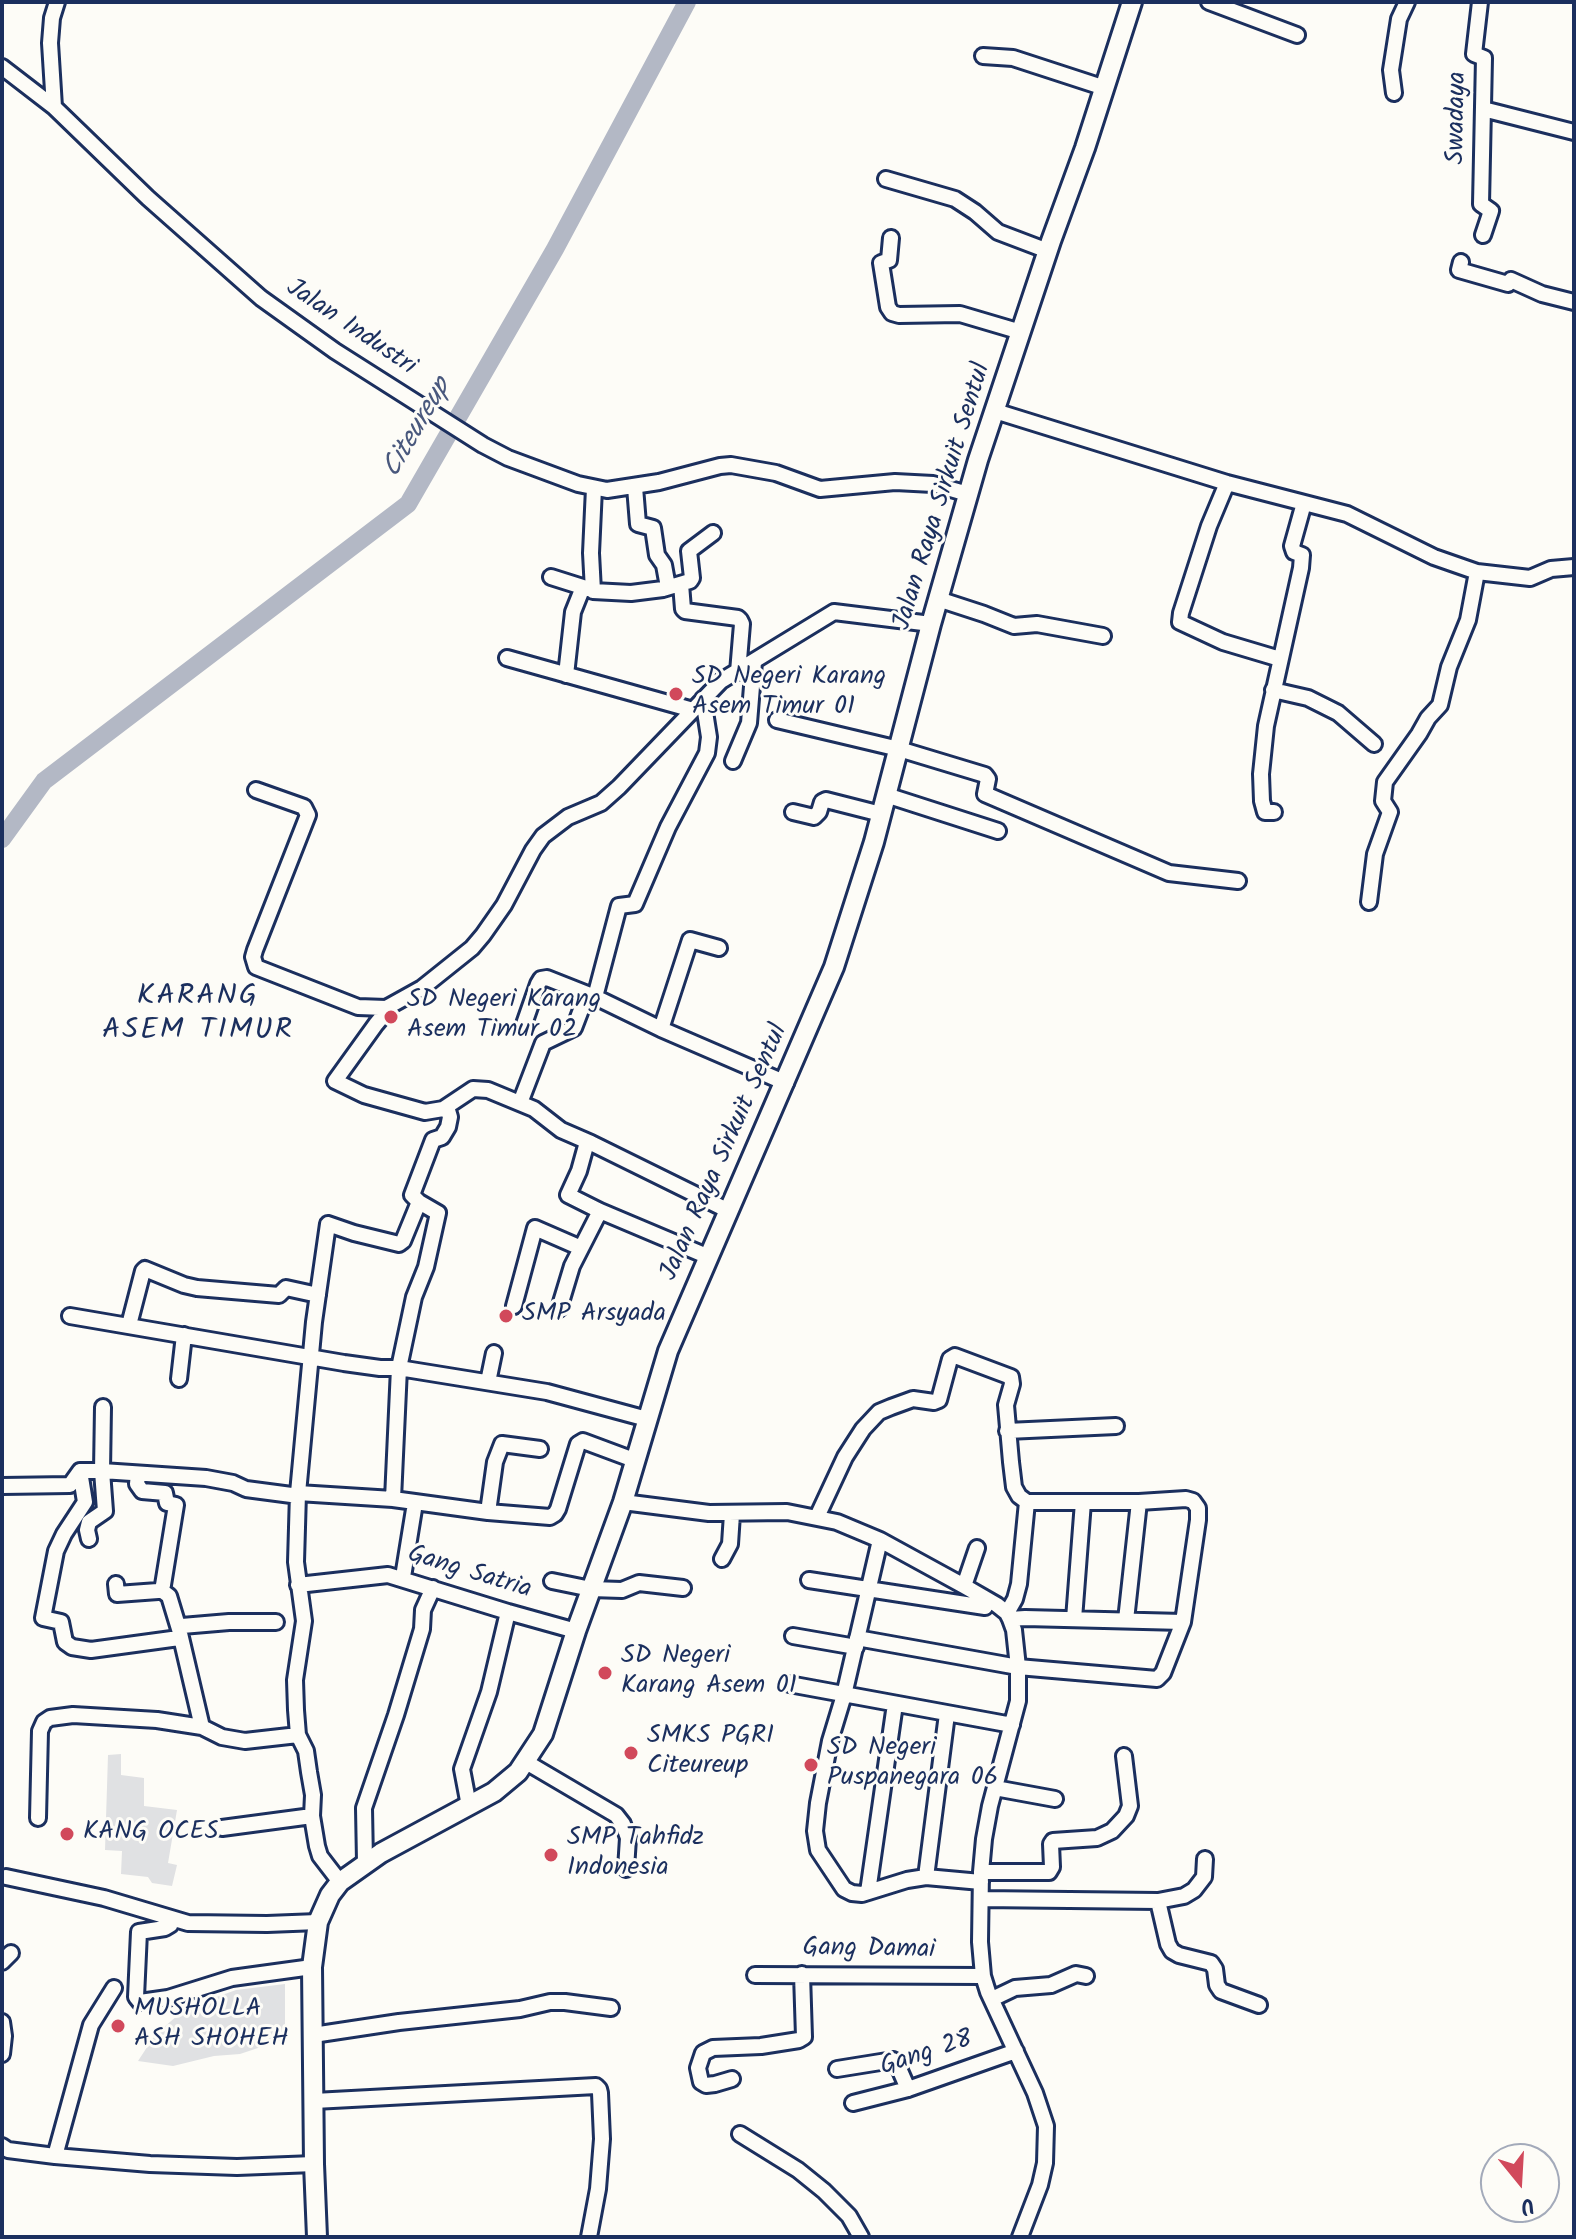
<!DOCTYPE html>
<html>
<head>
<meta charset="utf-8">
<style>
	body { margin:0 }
	#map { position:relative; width:1576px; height:2239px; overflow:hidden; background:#fdfcf7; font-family:Kalam,sans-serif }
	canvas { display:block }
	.frame { position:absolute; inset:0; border:4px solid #1b2f5e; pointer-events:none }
	.north { position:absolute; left:1480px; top:2143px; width:80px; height:80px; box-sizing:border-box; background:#fdfcf7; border:2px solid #a3aaba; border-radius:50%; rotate:162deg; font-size:22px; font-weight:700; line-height:32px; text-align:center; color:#1b2f5e }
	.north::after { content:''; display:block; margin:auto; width:28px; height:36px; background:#d1495b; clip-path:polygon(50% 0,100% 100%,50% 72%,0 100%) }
</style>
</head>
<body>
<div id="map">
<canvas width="1576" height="2239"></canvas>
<div class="frame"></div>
<div class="north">U</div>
</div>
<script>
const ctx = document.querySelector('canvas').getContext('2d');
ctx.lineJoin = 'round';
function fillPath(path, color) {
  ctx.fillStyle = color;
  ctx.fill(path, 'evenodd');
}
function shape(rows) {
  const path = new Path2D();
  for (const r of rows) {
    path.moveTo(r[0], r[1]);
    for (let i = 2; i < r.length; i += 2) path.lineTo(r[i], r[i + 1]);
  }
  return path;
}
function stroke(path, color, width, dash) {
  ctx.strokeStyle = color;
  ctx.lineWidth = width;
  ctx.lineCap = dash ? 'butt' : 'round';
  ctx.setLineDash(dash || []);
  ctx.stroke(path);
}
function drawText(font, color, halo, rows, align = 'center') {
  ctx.font = font + ' Kalam,sans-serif';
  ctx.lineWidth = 6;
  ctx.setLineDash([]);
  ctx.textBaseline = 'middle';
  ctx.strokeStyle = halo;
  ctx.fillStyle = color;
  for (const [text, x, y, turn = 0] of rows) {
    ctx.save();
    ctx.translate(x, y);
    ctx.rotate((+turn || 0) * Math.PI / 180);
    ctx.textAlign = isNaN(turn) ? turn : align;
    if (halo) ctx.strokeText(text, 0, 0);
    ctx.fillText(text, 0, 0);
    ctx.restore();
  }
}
fillPath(shape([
	[121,1754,121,1775,144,1778,144,1806,177,1810,168,1863,177,1865,172,1886,152,1883,148,1877,121,1874,122,1851,105,1850,108,1755],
	[285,1984,285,2039,240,2054,214,2056,173,2066,138,2061,155,2035,186,2008,236,1990]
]), '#e0e1e3');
stroke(shape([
	[2,839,44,781,408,504,555,249,687,2]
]), '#b3b8c5', 18);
const minor = shape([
	[1209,2,1297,35],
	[1480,2,1474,54,1484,58,1481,204,1491,211,1483,235],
	[983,56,1013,58,1105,88],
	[2,67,54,107,148,198,261,298,335,351,483,445,508,458,578,484,607,490,659,482,720,466,731,465,776,473,820,489,895,482,933,484,968,494],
	[1394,93,1391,70,1399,19,1407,2],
	[54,107,50,43,52,18,57,2],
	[1483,109,1574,132],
	[886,179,955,199,975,212,998,232,1048,251],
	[891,238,889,260,881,263,888,307,892,313,899,315,960,314,1021,332],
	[1461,262,1459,270,1508,284,1511,280,1542,294,1574,302],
	[995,411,1227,483,1347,514,1434,557,1477,572,1530,578,1551,569,1574,567],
	[1227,483,1209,526,1181,613,1180,622,1223,642,1280,659],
	[635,487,638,524,653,528,657,555,664,565,668,587],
	[594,488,591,553,593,591,631,593,663,589,690,581,692,578,689,551,713,533],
	[551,577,589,589],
	[681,584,683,609,685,611,738,618,740,620,742,624,738,672],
	[938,599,984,614,1014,626,1037,624,1103,636],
	[507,658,693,710],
	[566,675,573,612,583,587],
	[1273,690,1308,698,1338,713,1374,744],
	[777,720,899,749,985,775,988,779,985,794,1169,873,1238,881],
	[733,761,749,723,754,662],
	[256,790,304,807,308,815,255,950,253,957,256,967,358,1007,386,1008,422,988,472,948,483,935,504,905,533,850,543,836,568,817,601,803,619,787,721,681,834,612,931,624],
	[886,795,998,831],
	[793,812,814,817,819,812,822,802,826,800,881,814],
	[1274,812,1265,812,1262,801,1261,774,1266,726,1301,568,1302,555,1294,552,1292,546,1304,503],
	[1369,902,1375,854,1390,812,1383,801,1385,782,1419,734,1428,718,1440,705,1449,667,1468,620,1477,572],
	[595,997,619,906,635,904,668,827,707,753,709,737,703,699],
	[392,1005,376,1024,335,1081,364,1095,425,1112,443,1109,473,1089,488,1090,534,1109,561,1130,591,1143,729,1211],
	[524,1024,538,984,541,979,547,978,595,997,661,1029,786,1083],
	[661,1029,690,940,719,948],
	[520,1103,543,1043,574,1028,587,994],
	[587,1142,579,1171,568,1195,600,1211,709,1257],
	[514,1306,535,1228,581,1248],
	[559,1309,572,1266,600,1211],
	[70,1316,344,1363,380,1368,399,1368,547,1392,647,1419],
	[129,1325,143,1271,145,1269,184,1285,197,1288,279,1295,286,1288,318,1295],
	[179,1379,184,1335],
	[488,1382,494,1353],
	[1007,1431,1116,1426],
	[80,1471,85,1502,64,1534,56,1551,43,1618,61,1622,65,1642,72,1647,91,1650,179,1638],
	[2,1486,70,1485,80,1471,102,1471,206,1478,233,1483,246,1489,299,1496],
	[298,1493,393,1499,488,1512,550,1517,555,1514,558,1509,578,1444,583,1441,634,1460],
	[393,1499,399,1368,414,1297,426,1267,438,1213,419,1202,412,1195,433,1140,442,1137,448,1127,450,1117,447,1107],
	[623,1502,709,1513,787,1512,837,1522,880,1540,964,1586,997,1605,1007,1613,1010,1619,1014,1630,1018,1667,1018,1701,990,1806,984,1839,981,1872,980,1942,983,1976,988,1992,1035,2093,1046,2126,1045,2163,1040,2185,1020,2237],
	[488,1512,495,1462,502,1444,540,1449],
	[817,1517,845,1457,863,1429,879,1412,891,1407,913,1399,934,1402,939,1400,950,1359,955,1356,1011,1377,1012,1384,1006,1405,1011,1462,1014,1487,1019,1496,1027,1502],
	[89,1539,87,1530,89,1522,105,1511,102,1471,103,1407],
	[880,1540,844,1695,830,1741,818,1803,815,1831,818,1850,844,1889,852,1893,862,1894,907,1880,926,1877,947,1714],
	[722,1559,730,1544,732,1514],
	[403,1577,415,1503],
	[809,1580,985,1607],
	[552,1581,591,1589,622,1590,639,1583,683,1588],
	[116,1584,117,1594,158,1591,161,1590,163,1585,176,1505,167,1503,165,1493,142,1491,137,1484,138,1474],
	[298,1585,388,1575,508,1612,576,1631],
	[964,1586,977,1548],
	[161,1590,169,1596,179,1629],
	[1010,1619,1025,1618,1183,1622],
	[1074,1619,1083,1502],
	[1126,1620,1139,1502],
	[793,1636,856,1647],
	[857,1638,1018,1667,1157,1679,1163,1673,1183,1622,1198,1520,1198,1508,1193,1501,1186,1499,1139,1502,1027,1502,1019,1584,1015,1599,1007,1613],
	[789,1684,1012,1725],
	[202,1727,179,1629,182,1626,229,1622,276,1622],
	[526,1762,616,1815,623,1824,628,1838,626,1869],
	[995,1788,1055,1799],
	[469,1806,462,1769,489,1692,508,1612],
	[38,1818,40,1731,44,1722,50,1718,73,1715,157,1720,202,1727,222,1737,245,1741,298,1735],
	[222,1828,312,1816],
	[1205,1859,1204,1877,1194,1890,1184,1896,1158,1901,1168,1944,1172,1951,1179,1955,1211,1963,1215,1969,1217,1985,1221,1991,1259,2005],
	[365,1862,364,1808,396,1715,422,1629,423,1610,433,1588],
	[981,1872,1049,1872,1052,1867,1051,1844,1053,1841,1097,1838,1112,1831,1126,1816,1130,1806,1124,1756],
	[6,1877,104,1898,188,1923,267,1924,318,1922],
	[926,1877,981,1882],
	[340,1882,320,1856,317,1846,312,1816,313,1795,309,1772,306,1751,298,1735,296,1710,295,1680,304,1621,296,1562,298,1493,314,1322,328,1224,354,1233,399,1244,403,1241,419,1202],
	[868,1892,895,1704],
	[981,1899,1158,1901],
	[168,1918,170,1925,165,1928,139,1932,136,1997,140,2002,168,1998,232,1978,312,1967],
	[2,1962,11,1953],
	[755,1975,983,1976],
	[992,1999,1015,1988,1051,1985,1076,1974,1086,1976],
	[2,2022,4,2036,2,2054],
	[313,2035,399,2022,520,2009,550,2002,565,2002,611,2008],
	[837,2069,893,2060,898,2066,908,2089],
	[732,2079,715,2084,706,2085,701,2082,698,2068,703,2053,713,2048,761,2046,799,2040,804,2037,802,1974],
	[314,2101,596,2086,599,2089,600,2093,602,2139,598,2189,589,2237],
	[853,2103,908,2089,1016,2051],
	[740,2134,798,2170,824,2191,849,2216,861,2237],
	[2,2146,8,2150,55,2156,150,2164,237,2167,314,2164],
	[55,2156,91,2025,114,1988]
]);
const major = shape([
	[317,2237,314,2164,312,1967,318,1922,330,1895,340,1882,381,1853,494,1792,518,1772,543,1734,576,1631,623,1502,668,1351,834,967,874,842,931,624,978,460,1051,241,1085,148,1132,2]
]);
stroke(minor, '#1b2f5e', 20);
stroke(major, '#1b2f5e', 24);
stroke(minor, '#fdfcf7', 14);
stroke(major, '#fdfcf7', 18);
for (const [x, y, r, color] of [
	[676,694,8,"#d1495b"],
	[391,1017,8,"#d1495b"],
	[506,1316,8,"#d1495b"],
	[605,1673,8,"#d1495b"],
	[631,1753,8,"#d1495b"],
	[811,1765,8,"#d1495b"],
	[67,1834,8,"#d1495b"],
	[551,1855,8,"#d1495b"],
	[118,2026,8,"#d1495b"]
]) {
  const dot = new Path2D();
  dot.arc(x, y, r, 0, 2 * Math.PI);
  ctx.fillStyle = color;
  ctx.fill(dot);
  stroke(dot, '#fdfcf7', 3);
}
drawText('26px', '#1b2f5e', '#fdfcf7', [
	["Swadaya",1459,118,-89],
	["Jalan Industri",350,329,34],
	["Jalan Raya Sirkuit Sentul",944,497,-73],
	["Jalan Raya Sirkuit Sentul",726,1153,-66],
	["Gang Satria",469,1574,17],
	["Gang Damai",869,1951,1],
	["Gang 28",927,2055,-18]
]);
drawText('26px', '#1b2f5e', '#fdfcf7', [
	["SD Negeri Karang",692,679],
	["Asem Timur 01",692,709],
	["SD Negeri Karang",407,1002],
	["Asem Timur 02",407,1032],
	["SMP Arsyada",522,1316],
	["SD Negeri",621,1658],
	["Karang Asem 01",621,1688],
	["SMKS PGRI",647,1738],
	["Citeureup",647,1768],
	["SD Negeri",827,1750],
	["Puspanegara 06",827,1780],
	["KANG OCES",83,1834],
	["SMP Tahfidz",567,1840],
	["Indonesia",567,1870],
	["MUSHOLLA",134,2011],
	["ASH SHOHEH",134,2041]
], 'left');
drawText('italic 28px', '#49587d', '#fdfcf7', [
	["Citeureup",419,429,-60]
]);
ctx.letterSpacing = '2px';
drawText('30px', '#1b2f5e', '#fdfcf7', [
	["KARANG",198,999],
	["ASEM TIMUR",198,1033]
]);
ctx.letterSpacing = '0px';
</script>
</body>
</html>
